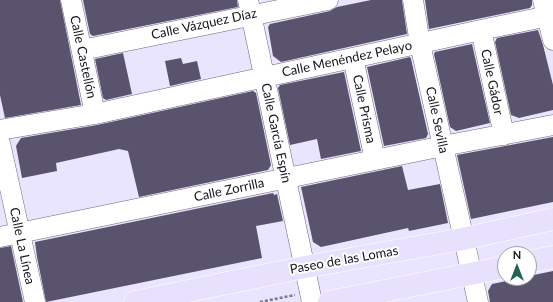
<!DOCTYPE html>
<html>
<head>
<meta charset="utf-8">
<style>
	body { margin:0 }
	#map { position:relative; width:553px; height:302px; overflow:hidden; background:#eae5ff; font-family:Lato,sans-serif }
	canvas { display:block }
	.north { position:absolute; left:497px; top:246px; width:40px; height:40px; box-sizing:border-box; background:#fff; border:1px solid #a2a1a5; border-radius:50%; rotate:0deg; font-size:11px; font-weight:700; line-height:16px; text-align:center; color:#16131e }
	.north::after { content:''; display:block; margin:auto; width:14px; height:18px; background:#206352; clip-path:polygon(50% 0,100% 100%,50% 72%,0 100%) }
</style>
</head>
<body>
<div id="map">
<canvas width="553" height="302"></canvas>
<div class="north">N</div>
</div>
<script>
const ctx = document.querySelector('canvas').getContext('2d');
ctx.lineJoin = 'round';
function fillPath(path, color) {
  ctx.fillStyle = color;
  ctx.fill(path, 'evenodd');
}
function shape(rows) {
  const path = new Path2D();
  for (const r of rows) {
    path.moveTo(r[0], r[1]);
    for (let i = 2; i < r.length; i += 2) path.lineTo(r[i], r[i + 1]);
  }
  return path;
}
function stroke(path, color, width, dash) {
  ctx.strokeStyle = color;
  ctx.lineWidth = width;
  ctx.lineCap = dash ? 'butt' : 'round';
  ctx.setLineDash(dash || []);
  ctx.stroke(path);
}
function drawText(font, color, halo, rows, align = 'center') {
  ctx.font = font + ' Lato,sans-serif';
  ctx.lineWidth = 4;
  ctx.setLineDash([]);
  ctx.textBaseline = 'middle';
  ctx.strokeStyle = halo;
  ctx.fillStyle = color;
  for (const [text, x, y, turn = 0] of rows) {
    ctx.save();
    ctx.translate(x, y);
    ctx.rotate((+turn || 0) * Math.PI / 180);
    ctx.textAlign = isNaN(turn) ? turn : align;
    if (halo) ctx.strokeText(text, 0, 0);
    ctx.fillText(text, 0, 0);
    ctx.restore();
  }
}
fillPath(shape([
	[0,0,60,0,81,105,5,118,0,95],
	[83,0,237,0,238,7,93,36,90,34],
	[371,0,402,0,407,34,281,62,273,56,268,27,270,24,330,11,337,7],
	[425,0,532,0,532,5,530,8,429,29],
	[538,30,543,45,553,85,553,110,519,118,511,115,495,42,497,38],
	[472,44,490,123,456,131,450,127,434,54,435,52],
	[123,53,132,94,106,100,103,98,95,59],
	[410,57,411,59,428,134,426,138,384,146,367,67],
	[181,58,183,64,197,61,201,79,170,86,165,61],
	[344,72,361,151,321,159,317,139,290,145,278,88,280,85],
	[253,91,256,93,271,165,268,170,139,197,128,151,119,149,56,163,57,171,22,178,16,146,21,138,97,125],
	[553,137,553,202,471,219,457,155],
	[402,166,408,190,440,184,448,223,409,231,408,228,321,247,313,242,301,187],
	[273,193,274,195,277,194,283,221,256,226,262,258,46,302,37,257,35,242],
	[11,246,23,302,0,302,0,248],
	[553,271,553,302,490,302,488,291,492,284,521,278,529,278,529,276]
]), '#59536e');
const minor = shape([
	[71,0,95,114],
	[248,0,312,302],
	[413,0,420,44,478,302],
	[543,0,553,40],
	[481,30,504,135],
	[82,50,328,0],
	[353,58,375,160],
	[0,130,95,114,481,30,553,15],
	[0,143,35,302],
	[0,237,443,146,553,125]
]);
const major = shape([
	[529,262,553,257],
	[135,302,305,267,463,239,553,219],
	[329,302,505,267]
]);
stroke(minor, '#6c6682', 21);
stroke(major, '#fff', 23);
stroke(shape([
	[260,302,295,295]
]), '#7d798b', 2.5, [3, 2]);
stroke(minor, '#fff', 20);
stroke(major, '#e8e1fe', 22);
drawText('13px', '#16131e', '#fff', [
	["Calle Vázquez Díaz",204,24,-12],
	["Calle Castellón",83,57,78],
	["Calle Menéndez Pelayo",347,59,-12],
	["Calle Gádor",492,82,78],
	["Calle Prisma",364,109,78],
	["Calle Sevilla",437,120,78],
	["Calle García Espín",276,133,78],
	["Calle Zorrilla",229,190,-12],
	["Calle La Línea",22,246,78],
	["Paseo de las Lomas",344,260,-10]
]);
</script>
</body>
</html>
